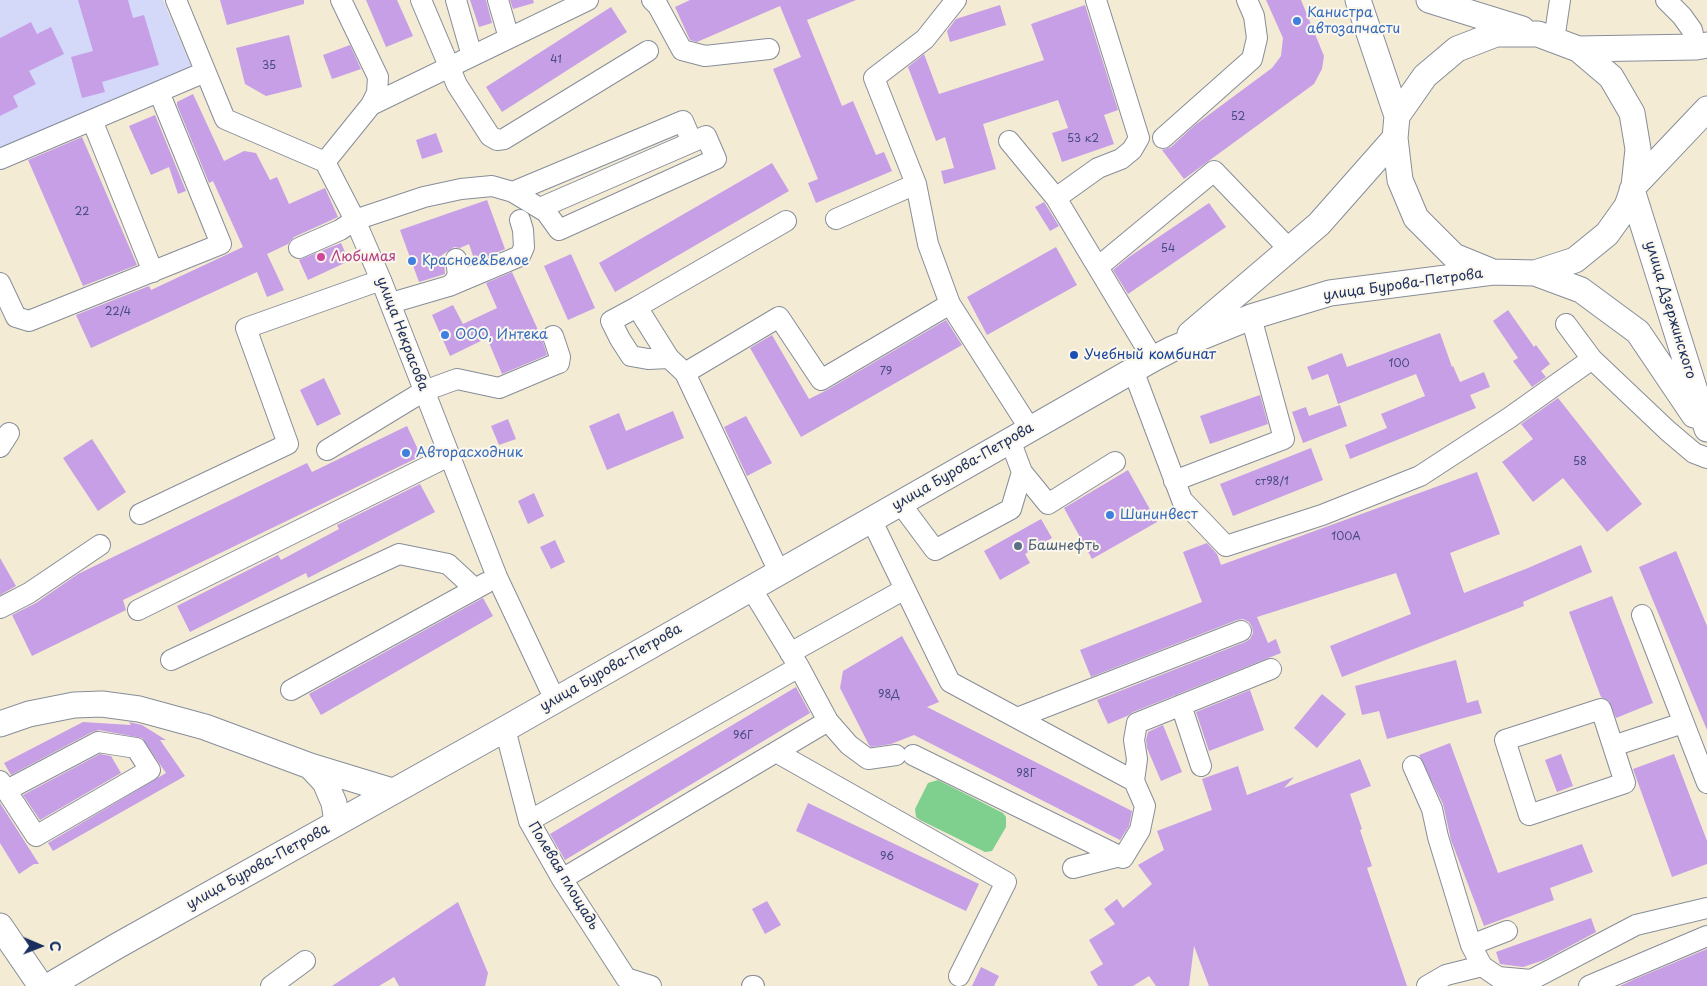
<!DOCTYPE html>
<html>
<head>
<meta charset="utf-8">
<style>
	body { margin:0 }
	#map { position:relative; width:1707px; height:986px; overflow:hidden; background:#f3ebd4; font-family:"Playpen Sans",sans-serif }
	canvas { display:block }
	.north { position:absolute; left:15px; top:921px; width:50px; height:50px; -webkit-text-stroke:4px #fbf7ec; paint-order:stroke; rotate:91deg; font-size:14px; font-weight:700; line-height:20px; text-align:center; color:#1b2f5e }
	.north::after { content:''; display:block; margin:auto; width:18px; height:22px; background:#1b2f5e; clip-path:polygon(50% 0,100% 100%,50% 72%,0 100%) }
</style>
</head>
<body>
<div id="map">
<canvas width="1707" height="986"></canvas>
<div class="north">С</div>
</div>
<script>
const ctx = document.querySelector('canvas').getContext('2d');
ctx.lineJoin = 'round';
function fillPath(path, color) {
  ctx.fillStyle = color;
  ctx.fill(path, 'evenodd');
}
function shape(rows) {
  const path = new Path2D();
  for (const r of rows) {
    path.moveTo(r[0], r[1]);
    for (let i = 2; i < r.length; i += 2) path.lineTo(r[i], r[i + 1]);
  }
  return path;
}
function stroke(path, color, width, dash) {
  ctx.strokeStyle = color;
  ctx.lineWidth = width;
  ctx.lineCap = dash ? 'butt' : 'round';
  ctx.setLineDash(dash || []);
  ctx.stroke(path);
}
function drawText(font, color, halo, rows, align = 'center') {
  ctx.font = font + ' "Playpen Sans",sans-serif';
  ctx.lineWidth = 4;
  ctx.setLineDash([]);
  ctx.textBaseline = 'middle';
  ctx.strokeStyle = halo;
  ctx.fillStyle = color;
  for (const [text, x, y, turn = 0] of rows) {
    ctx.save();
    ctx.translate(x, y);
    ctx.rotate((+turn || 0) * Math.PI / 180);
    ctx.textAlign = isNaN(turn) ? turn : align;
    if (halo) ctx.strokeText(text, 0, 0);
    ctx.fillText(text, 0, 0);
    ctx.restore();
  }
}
fillPath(shape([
	[0,0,163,0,197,80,0,153]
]), '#d4d8f9');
fillPath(shape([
	[938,780,1003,813,1006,817,1006,827,992,851,985,852,920,820,916,817,915,809,928,783]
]), '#7fcf8f');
fillPath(shape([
	[78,0,128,0,133,18,144,15,159,65,102,82,105,92,82,98,71,57,93,51],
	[220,0,304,0,304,4,227,25],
	[366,0,397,0,413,36,386,47],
	[470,0,486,0,492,23,479,27],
	[510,0,533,0,534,3,513,9],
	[690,0,856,0,807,20,842,106,853,101,876,155,884,152,892,171,816,203,808,183,818,179,773,69,801,57,780,6,697,42,690,40,675,7],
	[1266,0,1301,0,1324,56,1322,69,1314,84,1184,179,1162,150,1171,147,1195,125,1272,68,1281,56,1283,38],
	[1000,5,1006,25,950,42,947,31,956,19],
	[1085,5,1118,110,1104,115,1114,144,1062,162,1052,133,1068,128,1058,100,983,124,996,169,944,184,941,171,954,168,945,137,936,141,908,67,924,54,939,94,1044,60,1031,24],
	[611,7,627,32,502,112,486,87],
	[31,22,37,34,51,27,64,54,29,71,36,84,13,96,18,107,0,116,0,38],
	[289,35,302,87,266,96,245,84,236,48],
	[350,45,361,69,332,79,323,55],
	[193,94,224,161,244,151,256,153,270,180,277,177,289,204,325,188,338,217,294,237,288,244,267,254,284,290,267,297,257,272,91,348,76,315,149,286,151,290,243,247,213,181,209,183,177,105,177,102],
	[155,115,186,191,178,194,169,167,151,175,129,126],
	[436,133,443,152,422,159,416,140],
	[82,137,137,265,83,286,28,160],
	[772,163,789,191,615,292,599,263],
	[487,200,505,249,475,262,469,244,460,248,454,247,442,255,444,261,445,274,419,282,400,230],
	[1044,202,1059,226,1050,231,1035,207],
	[1209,203,1226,227,1128,294,1113,270,1129,257],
	[341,243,349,261,308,280,299,260],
	[1056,247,1077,285,987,335,967,297],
	[571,254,595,308,568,320,544,266],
	[512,272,542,339,547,355,502,374,487,338,450,356,432,315,453,305,463,324,497,308,486,283],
	[1508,310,1534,347,1536,345,1550,364,1541,371,1546,377,1532,387,1513,361,1518,358,1493,321],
	[946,320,962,345,801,437,750,348,772,335,809,399,827,390],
	[1440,333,1452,367,1453,366,1460,382,1484,372,1490,387,1470,395,1476,408,1350,459,1345,445,1387,428,1381,414,1425,396,1416,374,1338,404,1328,374,1312,380,1307,367,1342,353,1347,367],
	[324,378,341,414,317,426,300,390],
	[1260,395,1268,424,1210,444,1200,416],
	[1558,398,1642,504,1607,532,1563,478,1533,502,1502,462,1533,439,1521,424],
	[1340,405,1347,426,1303,443,1292,412,1306,407,1309,416],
	[673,411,684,438,607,470,589,426,619,413,626,431],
	[746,416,772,463,747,476,724,427],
	[508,419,516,439,499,445,491,426],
	[407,426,421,456,123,600,126,610,32,656,12,615,36,603,78,574,307,463,312,472],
	[92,439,126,492,98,511,63,458],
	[1311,448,1323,480,1233,516,1220,484],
	[1128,470,1157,522,1092,559,1064,508],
	[1477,472,1500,534,1450,553,1464,593,1528,568,1581,545,1592,572,1523,602,1524,606,1342,677,1330,646,1411,614,1396,573,1257,617,1268,643,1276,639,1281,653,1133,712,1127,716,1108,724,1097,700,1245,642,1250,639,1253,633,1252,627,1249,622,1243,619,1237,620,1091,677,1080,650,1202,602,1183,552,1207,543,1217,554,1221,565],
	[420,484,435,512,308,578,306,573,190,632,177,606,278,555,281,560,339,529,337,525],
	[534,493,544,516,528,524,518,501],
	[1041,519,1052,538,1025,554,1030,563,1000,580,984,551],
	[555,540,565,562,551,569,540,547],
	[1676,551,1707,626,1707,730,1639,567],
	[0,558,16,586,0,595],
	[1612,596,1653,703,1616,718,1609,701,1601,697,1569,612],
	[483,598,493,616,321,715,309,694],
	[902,636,939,702,927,707,1132,811,1129,826,1120,840,914,735,891,744,871,747,869,745,840,688,843,671],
	[1456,660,1467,703,1478,700,1482,713,1387,739,1379,711,1362,715,1355,686],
	[796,687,810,713,565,860,550,834],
	[1250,690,1264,730,1209,751,1196,712],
	[1322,694,1346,714,1317,748,1294,728],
	[83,722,131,725,129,722,142,725,166,740,160,740,185,776,53,851,48,843,166,773,142,738,99,730,92,732,11,775,4,763],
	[1163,725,1182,772,1161,781,1147,748,1146,740,1148,732],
	[1450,743,1498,873,1582,844,1593,872,1550,888,1554,900,1484,926,1451,840,1443,804,1419,755],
	[100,754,111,756,121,773,40,820,23,795],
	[1561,754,1573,786,1557,792,1545,760],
	[1674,754,1707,841,1707,864,1672,877,1633,769],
	[1360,759,1371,786,1350,794,1362,829,1360,830,1372,866,1367,868,1407,986,1209,986,1194,946,1189,986,1156,986,1149,976,1133,986,1098,986,1090,972,1103,964,1089,940,1115,924,1104,909,1117,899,1123,908,1152,884,1138,865,1164,850,1157,831,1212,810,1202,779,1238,766,1247,795,1294,777,1284,788],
	[0,803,39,864,34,864,19,874,0,843],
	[808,803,979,884,966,911,796,831],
	[767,901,781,925,765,934,752,909],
	[458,902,488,973,485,986,399,986,394,977,379,986,332,986],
	[1591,918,1596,932,1544,960,1523,967,1500,964,1496,952],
	[1707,949,1707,986,1620,986,1635,979],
	[981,967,999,976,994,986,972,986]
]), '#c79fe6');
const minor = shape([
	[176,0,225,119,325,162,355,220,381,280,497,577,555,700],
	[341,0,378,77,377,93,371,105],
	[421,0,457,85,490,136,497,140,504,139,648,51],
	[456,0,472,56],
	[498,0,509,38],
	[652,0,658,6,682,50,705,56,769,49],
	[956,0,925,39,874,78,916,184,928,244,950,304,1030,429],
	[1096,0,1139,138,1132,150,1121,159,1098,168,1056,198,1153,359],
	[1666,0,1682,16,1692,30,1696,47],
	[1554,40,1560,0],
	[92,120,153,272],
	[1163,138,1252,59,1257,38,1254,16,1247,0],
	[1009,141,1056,198],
	[0,159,205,72],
	[325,162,371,105,588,0],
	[513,192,683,121,692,142],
	[836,219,916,184],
	[299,248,340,230,355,220,424,197,461,189,492,186,513,192,546,212,559,230,716,159,706,136,540,208],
	[1098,267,1214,171,1290,250],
	[0,283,16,317,29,321,221,244,159,92],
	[449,286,520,256,524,247,523,230,520,220],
	[391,303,449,286,454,282,458,275,456,259],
	[637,307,611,321,620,339,631,356,648,359,669,358],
	[1566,324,1592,359,1668,431,1694,453,1707,458],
	[1133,370,1182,500,1226,546,1322,515,1420,476,1509,418,1592,359],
	[685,373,779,317,821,380,950,304],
	[1010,440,1022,472,1048,504,1115,462],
	[0,447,9,433],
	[327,450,424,391,457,379,499,388,556,364,559,363,560,357,553,336],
	[1174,481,1284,439,1251,317],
	[900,503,935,550,1011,509,1022,472],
	[140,514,288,444,246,328,381,280],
	[871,519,950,682,1134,781,1145,806,1140,830,1123,858,913,755],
	[779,572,685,373,669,358,637,307,786,221],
	[0,608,29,593,100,545],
	[138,610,449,456],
	[1642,615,1707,783],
	[790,653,905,589],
	[171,660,399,554,448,564,475,589],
	[291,690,486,583],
	[1181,705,1201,766],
	[1017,718,1241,631],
	[828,721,849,745,868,759,896,755],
	[505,729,529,821,562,879,626,978],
	[1613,746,1625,783,1529,815,1505,740,1601,709,1613,746,1683,723],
	[776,752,1006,882,959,976],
	[1413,766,1432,809,1438,837,1471,945,1507,931],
	[0,781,36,836,150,770,136,748,98,742,7,790],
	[1134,781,1137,759,1134,740,1137,723,1271,669],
	[529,821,799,667],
	[1073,868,1120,856],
	[562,879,828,721,799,667,751,588],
	[1471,945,1482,966,1498,977,1531,980,1636,925,1707,908],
	[626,978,651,986],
	[271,986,305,961],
	[752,986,754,986],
	[1427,986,1446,975,1482,966],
	[1589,986,1707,936]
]);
const major = shape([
	[1358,0,1397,116],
	[1429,0,1522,29],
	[1496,34,1538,34,1578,49,1611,77,1632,113,1638,149,1634,186,1627,206,1607,234,1575,260,1535,273,1493,272,1454,256,1416,218,1400,180,1395,138,1397,116,1425,76,1457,49,1496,34],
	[1578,49,1696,47,1707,45],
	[1634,186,1707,109],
	[1632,190,1707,429],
	[1535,273,1581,290,1638,332,1694,415],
	[1190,334,1319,224,1395,138],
	[0,724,29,714,74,705,102,704,139,709,205,727,310,766,392,791],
	[310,766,325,782,334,803,337,822],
	[0,926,41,986],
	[49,986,117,946,505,729,1153,359,1172,349,1251,317,1330,293,1493,272]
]);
stroke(minor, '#878d99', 22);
stroke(major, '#878d99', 27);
stroke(minor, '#fff', 20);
stroke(major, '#fff', 25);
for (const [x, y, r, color] of [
	[1297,21,5,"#3f7fe0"],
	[321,257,5,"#d1479c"],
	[412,261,5,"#3f7fe0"],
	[445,335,5,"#3f7fe0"],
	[1074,355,5,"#1a4fb4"],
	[406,453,5,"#3f7fe0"],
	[1110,515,5,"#3f7fe0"],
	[1018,546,5,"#5c6f8a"]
]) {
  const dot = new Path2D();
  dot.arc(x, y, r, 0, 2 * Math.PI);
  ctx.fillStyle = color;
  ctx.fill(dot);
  stroke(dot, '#fbf7ec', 2);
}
drawText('11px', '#464b80', null, [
	["41",556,60],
	["35",269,66],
	["52",1238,117],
	["53 к2",1083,139],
	["22",82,212],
	["54",1168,249],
	["22/4",118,312],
	["100",1399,364],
	["79",886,372],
	["58",1580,462],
	["ст98/1",1272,482],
	["100А",1346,537],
	["98Д",889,695],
	["96Г",743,736],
	["98Г",1026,774],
	["96",887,857]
]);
drawText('14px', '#366cbe', '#fbf7ec', [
	["Канистра",1307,13],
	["автозапчасти",1307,29],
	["Красное&Белое",422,261],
	["ООО, Интека",455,335],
	["Авторасходник",416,453],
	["Шининвест",1120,515]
], 'left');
drawText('14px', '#b23c85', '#fbf7ec', [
	["Любимая",331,257]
], 'left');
drawText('14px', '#1b2f5e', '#fbf7ec', [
	["улица Бурова-Петрова",1403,285,-8],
	["улица Дзержинского",1670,310,73],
	["улица Некрасова",402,334,69],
	["улица Бурова-Петрова",963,467,-30],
	["улица Бурова-Петрова",611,668,-30],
	["улица Бурова-Петрова",258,867,-29],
	["Полевая площадь",563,876,59]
]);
drawText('14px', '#164399', '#fbf7ec', [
	["Учебный комбинат",1084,355]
], 'left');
drawText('14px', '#4e5e75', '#fbf7ec', [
	["Башнефть",1028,546]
], 'left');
</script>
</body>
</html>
